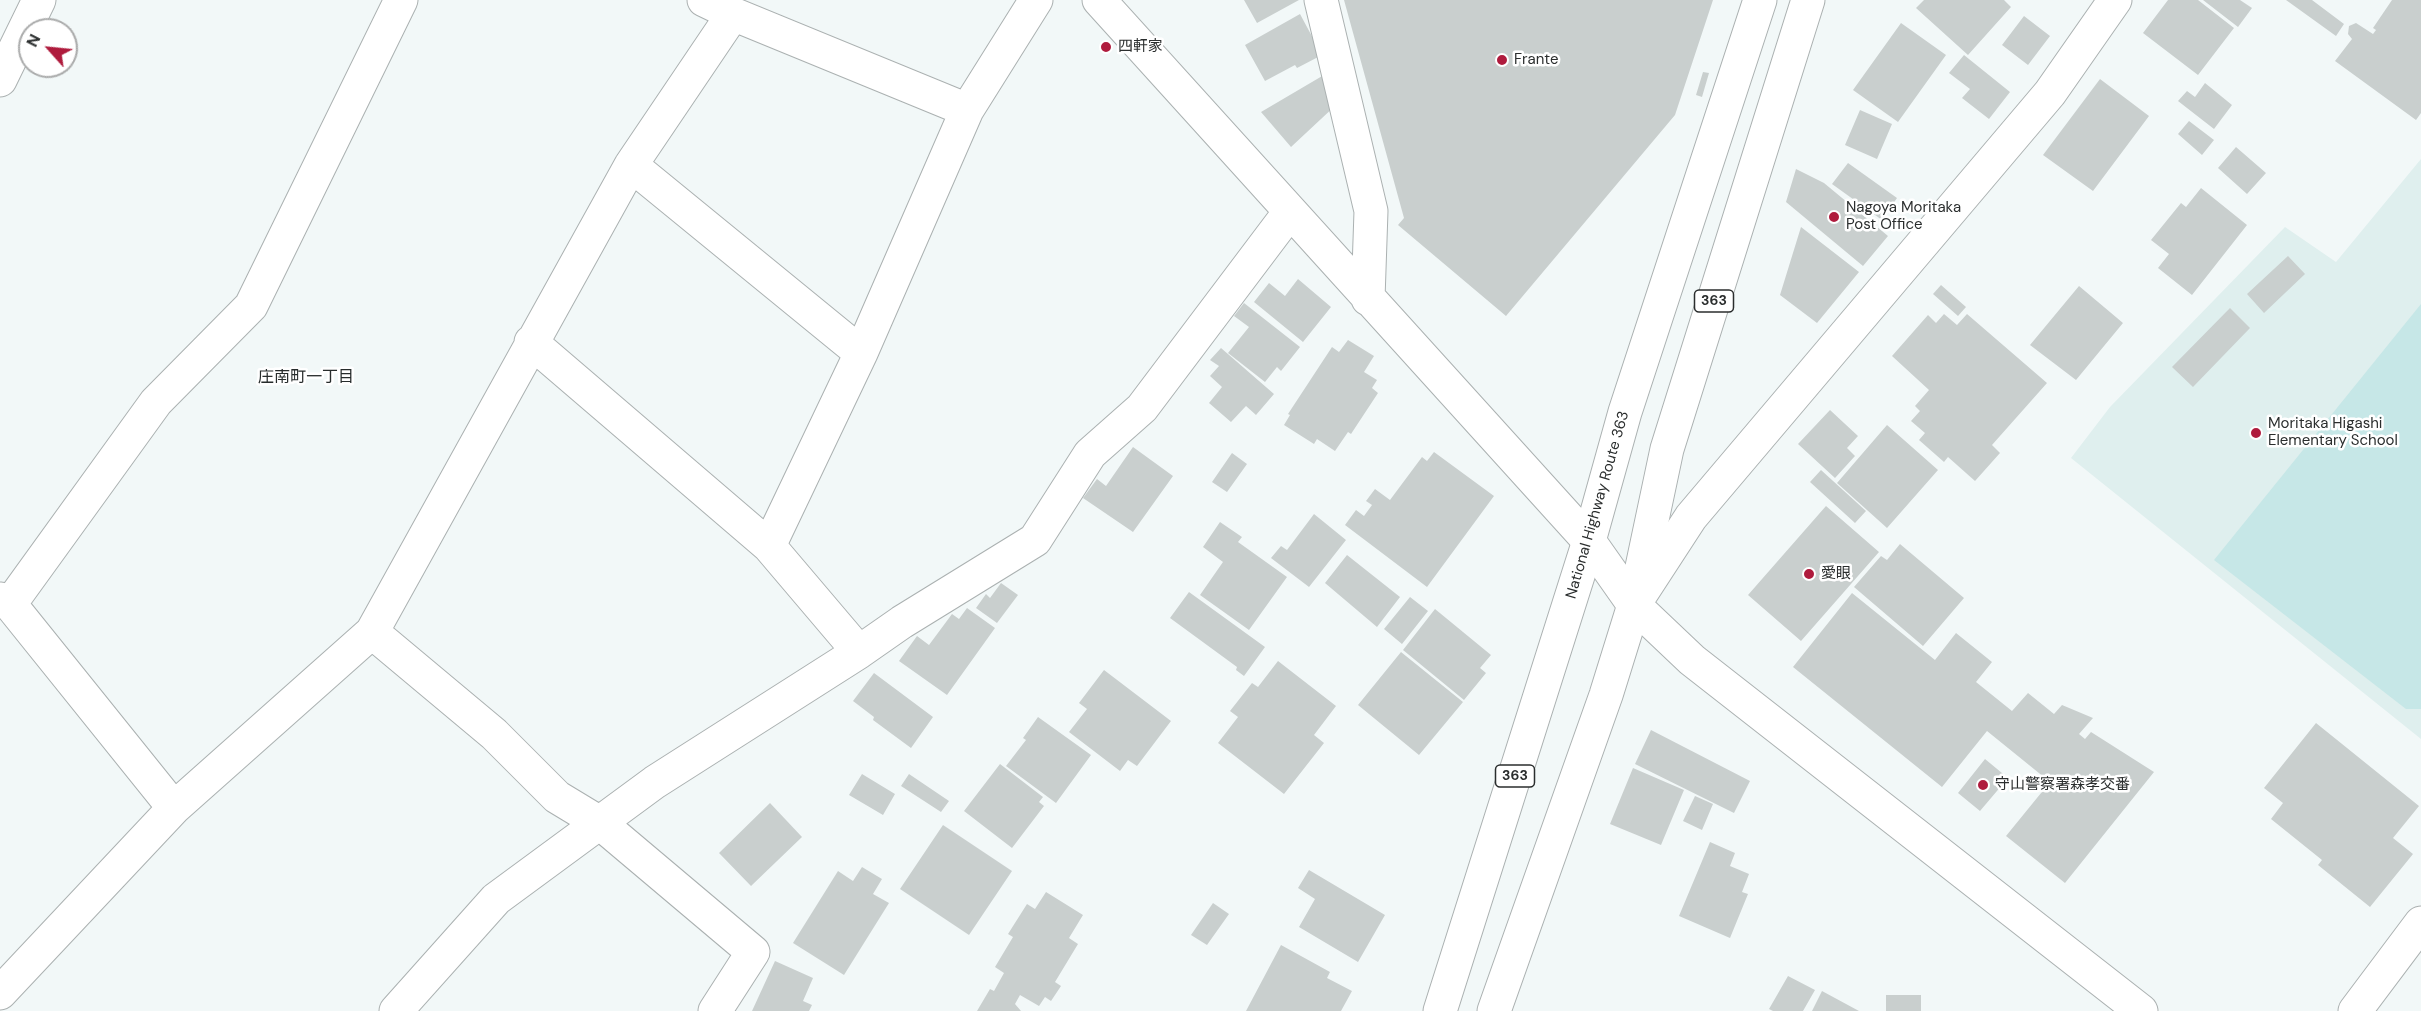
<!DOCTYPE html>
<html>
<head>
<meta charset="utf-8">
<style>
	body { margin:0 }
	#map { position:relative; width:2421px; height:1011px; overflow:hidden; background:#f2f8f8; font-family:"DM Sans",sans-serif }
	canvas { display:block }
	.north { position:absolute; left:18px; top:18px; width:60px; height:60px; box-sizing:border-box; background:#fff; border:2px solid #aaabab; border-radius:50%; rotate:297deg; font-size:16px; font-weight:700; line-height:24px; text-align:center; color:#2b2e2e }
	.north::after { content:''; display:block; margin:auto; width:21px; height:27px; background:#af1b3d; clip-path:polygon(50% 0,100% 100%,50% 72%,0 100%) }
</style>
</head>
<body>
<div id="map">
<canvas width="2421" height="1011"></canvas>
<div class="north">N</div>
</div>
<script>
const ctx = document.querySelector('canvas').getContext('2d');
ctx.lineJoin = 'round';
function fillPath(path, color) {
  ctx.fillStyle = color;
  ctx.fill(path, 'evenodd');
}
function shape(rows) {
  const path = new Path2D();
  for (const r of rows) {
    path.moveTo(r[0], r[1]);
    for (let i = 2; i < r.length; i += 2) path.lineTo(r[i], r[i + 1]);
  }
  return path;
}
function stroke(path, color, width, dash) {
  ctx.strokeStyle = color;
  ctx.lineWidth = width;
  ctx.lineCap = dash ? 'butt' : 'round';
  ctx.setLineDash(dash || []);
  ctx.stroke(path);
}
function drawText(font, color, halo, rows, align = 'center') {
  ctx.font = font + ' "DM Sans","Noto Sans JP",sans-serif';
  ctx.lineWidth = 5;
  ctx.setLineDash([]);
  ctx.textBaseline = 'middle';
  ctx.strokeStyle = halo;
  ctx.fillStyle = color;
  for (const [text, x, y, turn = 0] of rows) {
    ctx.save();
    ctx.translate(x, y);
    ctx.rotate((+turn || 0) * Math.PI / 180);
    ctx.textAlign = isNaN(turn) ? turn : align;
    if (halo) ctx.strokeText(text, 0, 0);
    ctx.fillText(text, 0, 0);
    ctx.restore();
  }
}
fillPath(shape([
	[2421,159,2421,739,2071,458,2110,407,2285,227,2336,262]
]), '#dfefee');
fillPath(shape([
	[2421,304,2421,709,2406,709,2214,560]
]), '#c6e7e7');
fillPath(shape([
	[1244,0,1299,0,1257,23],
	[1344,0,1713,0,1675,115,1506,316,1398,225,1404,218],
	[1924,0,2004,0,2011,7,1968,55,1916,8],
	[2168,0,2198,0,2234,28,2198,75,2143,33],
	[2203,0,2240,0,2252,8,2238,27],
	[2286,0,2312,0,2344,24,2336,36],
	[2392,0,2421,0,2421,113,2416,120,2335,61,2352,39,2348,34,2349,26,2356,23,2373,34,2376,30,2373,28],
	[1300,14,1322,55,1297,68,1295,65,1265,81,1245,45],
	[2024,16,2050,36,2028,65,2002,45],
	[1901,23,1946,55,1898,122,1853,90],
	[1964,55,2010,92,1989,119,1962,98,1970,89,1949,73],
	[1329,72,1336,105,1291,147,1261,112],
	[1703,72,1709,73,1702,97,1696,95],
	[2100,79,2149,116,2093,191,2043,155],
	[2205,83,2232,105,2214,129,2178,101,2187,91,2195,97],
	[1860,110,1892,124,1877,159,1845,145],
	[2189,121,2214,140,2202,155,2178,134],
	[2236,147,2266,173,2247,194,2218,168],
	[1848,163,1897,198,1882,220,1832,184],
	[1796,169,1824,183,1888,236,1863,266,1786,202],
	[2201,188,2247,225,2192,295,2158,268,2169,254,2151,240,2181,203,2186,207],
	[1801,227,1859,272,1817,323,1780,295],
	[2288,256,2305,274,2264,313,2247,294],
	[1298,279,1331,307,1303,342,1254,302,1269,283,1285,296],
	[1941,285,1966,307,1958,316,1933,294],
	[2079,286,2123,323,2076,380,2030,345],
	[1244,303,1300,347,1281,371,1277,367,1265,382,1228,353,1249,327,1234,316],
	[2230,308,2250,328,2193,387,2172,367],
	[1944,314,1957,325,1967,314,2047,383,1992,445,2000,453,1975,481,1948,457,1944,462,1919,440,1925,433,1911,421,1920,411,1915,406,1929,390,1892,356,1928,315,1936,323],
	[1348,340,1374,356,1364,372,1377,380,1372,388,1378,393,1351,434,1348,432,1335,451,1317,439,1314,444,1284,425,1290,415,1288,414,1332,347,1339,352],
	[1221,348,1274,394,1256,415,1246,406,1231,422,1209,403,1222,387,1210,376,1219,366,1210,360],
	[1830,410,1858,436,1847,448,1855,456,1835,478,1798,444],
	[1887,425,1938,470,1887,528,1837,483],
	[1133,447,1173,476,1133,532,1083,498,1097,479,1106,486],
	[1434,452,1494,496,1427,587,1345,525,1356,510,1364,516,1372,505,1366,501,1375,489,1390,500,1422,457,1427,461],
	[1232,453,1247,464,1227,492,1212,482],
	[1821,470,1866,511,1855,523,1810,482],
	[1826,506,1879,552,1801,641,1748,595],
	[1314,514,1346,540,1309,587,1271,558,1281,546,1287,550],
	[1220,522,1242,537,1238,542,1287,577,1249,630,1200,595,1223,562,1203,547],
	[1900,544,1964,598,1923,646,1854,587,1881,556,1887,560],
	[1347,555,1400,597,1377,627,1325,583],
	[1001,583,1018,595,997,623,976,608,986,594,990,598],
	[1189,592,1265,647,1244,676,1236,670,1237,667,1170,618],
	[1852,593,1935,660,1956,633,1992,662,1976,682,2012,711,2028,693,2054,714,2062,705,2093,718,2079,734,2085,739,2091,732,2154,772,2065,883,2006,836,2050,782,1987,731,1942,787,1793,667],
	[1410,597,1428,611,1402,644,1384,629],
	[967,608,995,628,947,695,899,661,917,636,929,645,952,614,959,619],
	[1435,609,1491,655,1480,668,1486,673,1464,700,1403,650],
	[1401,652,1463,702,1419,755,1358,705],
	[1278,661,1336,706,1314,735,1324,743,1284,794,1218,743,1238,717,1230,711,1252,683,1258,687],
	[1104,670,1171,721,1137,766,1128,760,1120,771,1069,732,1087,709,1079,703],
	[874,673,933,717,911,748,873,720,874,717,853,701],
	[1038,717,1091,755,1056,803,1006,766,1026,740,1023,738],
	[2316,723,2419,806,2393,838,2413,854,2370,907,2318,865,2322,860,2271,819,2283,803,2264,788],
	[1651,730,1750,781,1734,813,1635,764],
	[1985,759,2008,778,1980,811,1958,793],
	[1000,764,1043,797,1039,802,1044,806,1012,848,964,811],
	[1633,768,1684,790,1661,845,1610,824],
	[862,774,895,794,883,815,849,795],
	[909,774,949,801,941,812,901,786],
	[1695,796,1713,804,1702,830,1683,821],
	[770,803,802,837,751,886,719,853],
	[943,825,1012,871,969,935,900,889],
	[1710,842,1735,853,1730,866,1749,874,1742,892,1748,894,1730,938,1679,916],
	[862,867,882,879,873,894,889,903,844,975,793,943,838,871,853,881],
	[1309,870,1385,915,1358,962,1299,927,1315,899,1298,888],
	[1046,892,1083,915,1069,938,1078,944,1055,982,1061,986,1051,1001,1045,997,1039,1006,1020,995,1015,1004,1021,1011,977,1011,990,989,994,991,1004,973,995,967,1013,937,1008,934,1027,904,1035,909],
	[1213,903,1229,914,1207,945,1191,935],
	[1281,945,1330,972,1327,978,1352,991,1341,1011,1246,1011],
	[775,961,813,978,803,1001,812,1005,809,1011,752,1011],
	[1788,976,1815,990,1803,1011,1773,1011,1769,1009],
	[1822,991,1859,1011,1812,1011],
	[1886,995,1921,995,1921,1011,1886,1011]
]), '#c9cfce');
const minor = shape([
	[704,0,733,14,967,110],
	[1099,0,1589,541,1634,605,1692,660,2141,1011],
	[1321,0,1371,211,1368,299],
	[0,80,39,0],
	[631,165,861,353],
	[531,342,769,546],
	[0,599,10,604,156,402,251,306,401,0],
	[1635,603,1691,517,2050,93,2115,0],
	[10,604,174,808],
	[372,632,494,734,557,797,600,823,753,952,715,1011],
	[859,652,769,546,861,353,967,110,1036,0],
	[0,993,174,808,372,632,631,165,733,14],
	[396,1011,496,899,655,782,859,652,902,622,1035,540,1090,454,1142,408,1289,213],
	[2355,1011,2421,923]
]);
const highway = shape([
	[1440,1011,1589,541,1625,412,1760,0],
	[1494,1011,1606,695,1634,605,1667,449,1808,0]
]);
stroke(minor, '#abb1b1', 35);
stroke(highway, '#abb1b1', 35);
stroke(minor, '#fff', 33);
stroke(highway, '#fff', 33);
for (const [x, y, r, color] of [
	[1106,47,6,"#af1b3d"],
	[1502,60,6,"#af1b3d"],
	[1834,217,6,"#af1b3d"],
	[2256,433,6,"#af1b3d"],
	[1809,574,6,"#af1b3d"],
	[1983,785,6,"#af1b3d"]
]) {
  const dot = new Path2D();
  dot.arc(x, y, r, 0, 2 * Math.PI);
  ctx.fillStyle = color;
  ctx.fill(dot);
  stroke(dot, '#fff', 2);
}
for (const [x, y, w] of [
	[1714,301,39],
	[1515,776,39]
]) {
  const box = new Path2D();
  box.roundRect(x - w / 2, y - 11, w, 22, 4.5);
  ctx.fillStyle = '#fff';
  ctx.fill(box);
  stroke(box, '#2b2e2e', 1.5);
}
drawText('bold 14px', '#2b2e2e', null, [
	["363",1714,301],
	["363",1515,776]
]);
drawText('15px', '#2b2e2e', '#fff', [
	["四軒家",1118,47],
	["Frante",1514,60],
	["Nagoya Moritaka",1846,208],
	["Post Office",1846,225],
	["Moritaka Higashi",2268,424],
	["Elementary School",2268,441],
	["愛眼",1821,574],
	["守山警察署森孝交番",1995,785]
], 'left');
drawText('15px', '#2b2e2e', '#fff', [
	["National Highway Route 363",1598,505,-74]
]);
drawText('16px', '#272c2c', '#fff', [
	["庄南町一丁目",306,378]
]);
</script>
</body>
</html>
